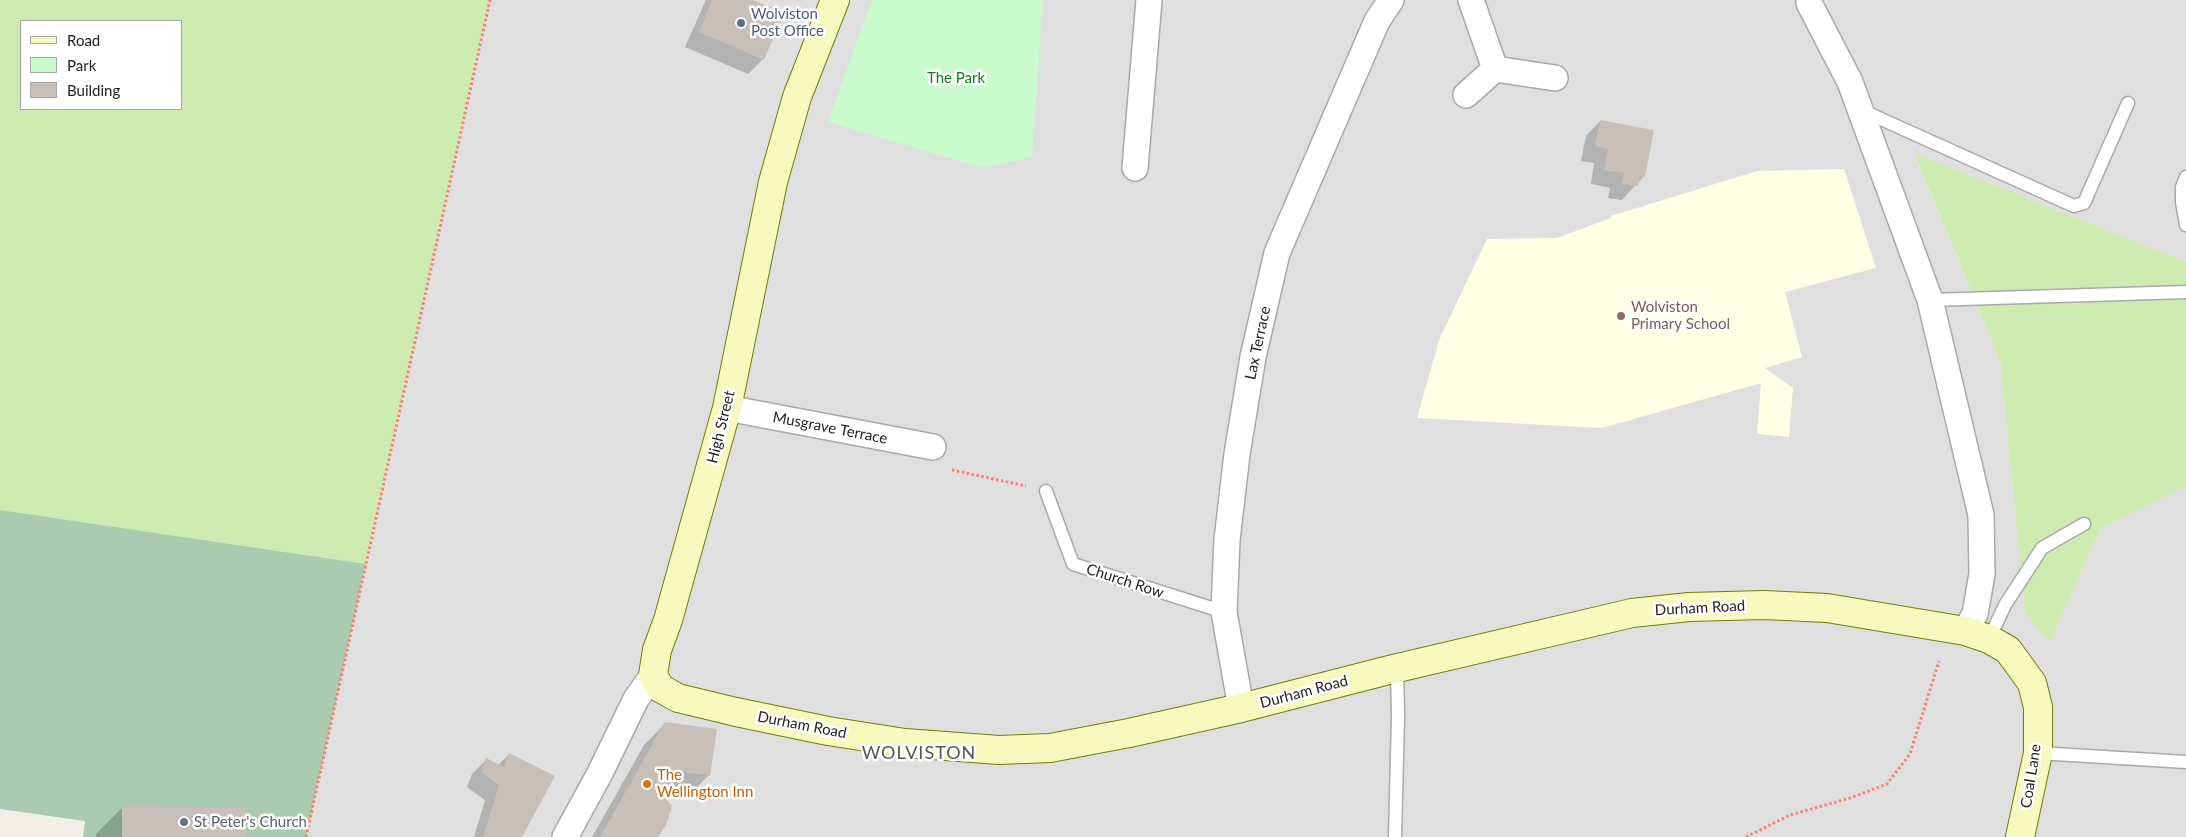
<!DOCTYPE html>
<html>
<head>
<meta charset="utf-8">
<style>
	body { margin:0 }
	#map { position:relative; width:2186px; height:837px; overflow:hidden; background:#f2efe9; font-family:Lato,sans-serif }
	canvas { display:block }
	.legend { position:absolute; left:20px; top:20px; width:162px; height:90px; box-sizing:border-box; background:#fff; border:1px solid #a7a7a7; margin:0; padding:6px 9px; list-style:none; font-size:15px; color:#222 }
	.legend li { display:flex; align-items:center; gap:10px; height:25px }
	.legend b { width:25px; border:1px solid #a7a7a7 }
</style>
</head>
<body>
<div id="map">
<canvas width="2186" height="837"></canvas>
<ul class="legend">
<li><b style="height:6px;background:#f7fabf"></b>Road</li>
<li><b style="height:14px;background:#c8facc"></b>Park</li>
<li><b style="height:14px;background:#c7bfb8"></b>Building</li>
</ul>
</div>
<script>
const ctx = document.querySelector('canvas').getContext('2d');
ctx.lineJoin = 'round';
function fillPath(path, color) {
  ctx.fillStyle = color;
  ctx.fill(path, 'evenodd');
}
function shape(rows) {
  const path = new Path2D();
  for (const r of rows) {
    path.moveTo(r[0], r[1]);
    for (let i = 2; i < r.length; i += 2) path.lineTo(r[i], r[i + 1]);
  }
  return path;
}
function stroke(path, color, width, dash) {
  ctx.strokeStyle = color;
  ctx.lineWidth = width;
  ctx.lineCap = dash ? 'butt' : 'round';
  ctx.setLineDash(dash || []);
  ctx.stroke(path);
}
function drawText(font, color, halo, rows, align = 'center') {
  ctx.font = font + ' Lato,sans-serif';
  ctx.lineWidth = 5;
  ctx.setLineDash([]);
  ctx.textBaseline = 'middle';
  ctx.strokeStyle = halo;
  ctx.fillStyle = color;
  for (const [text, x, y, turn = 0] of rows) {
    ctx.save();
    ctx.translate(x, y);
    ctx.rotate((+turn || 0) * Math.PI / 180);
    ctx.textAlign = isNaN(turn) ? turn : align;
    if (halo) ctx.strokeText(text, 0, 0);
    ctx.fillText(text, 0, 0);
    ctx.restore();
  }
}
fillPath(shape([
	[490,0,2186,0,2186,262,1914,154,2000,361,2025,612,2050,641,2100,529,2186,487,2186,837,306,837]
]), '#e0dfdf');
fillPath(shape([
	[1844,169,1876,268,1785,292,1802,357,1765,368,1793,388,1789,437,1757,434,1761,383,1602,428,1417,418,1439,340,1487,239,1557,238,1611,218,1611,216,1757,171]
]), '#ffffe5');
fillPath(shape([
	[0,0,490,0,366,564,0,510],
	[21,21,181,21,181,109,21,109],
	[1914,153,2186,262,2186,487,2100,529,2050,642,2025,612,2000,361]
]), '#cdebb0');
fillPath(shape([
	[0,510,366,564,306,837,83,837,85,821,0,809]
]), '#aacbaf');
fillPath(shape([
	[872,0,1043,0,1032,157,983,168,828,122]
]), '#c8facc');
fillPath(shape([
	[706,0,750,0,763,59,748,74,685,47],
	[1600,121,1644,176,1622,200,1608,198,1610,188,1591,184,1594,163,1581,161,1586,136],
	[665,724,709,775,688,796,657,791,657,837,592,837,644,745],
	[509,755,520,837,474,837,485,800,467,787,472,774,486,760,498,765],
	[123,807,245,837,96,837,96,834]
]), '#0003');
fillPath(shape([
	[712,0,753,0,784,13,764,60,699,32],
	[1600,120,1654,130,1645,177,1640,176,1638,186,1622,184,1624,173,1604,170,1608,149,1595,146],
	[665,722,717,729,710,776,671,770,660,793,672,806,666,825,658,837,600,837],
	[509,753,555,776,522,837,483,837,499,785,481,772,486,758,504,767],
	[122,806,246,807,246,837,122,837]
]), '#c7bfb8');
const lane = shape([
	[1861,110,2074,206,2084,203,2128,103],
	[2186,177,2182,187,2182,202,2186,225],
	[1930,300,2186,292],
	[1046,491,1073,564,1224,612],
	[1989,639,2005,605,2042,548,2084,524],
	[2038,753,2186,762],
	[1395,837,1398,716,1397,669]
]);
const street = shape([
	[1471,0,1495,69],
	[1809,3,1850,82,1930,300,1981,515,1982,574,1975,614,1965,631],
	[1466,95,1495,69,1555,78],
	[1135,168,1149,0],
	[727,408,933,447],
	[1241,708,1224,612,1227,540,1237,454,1253,357,1277,253,1377,21,1391,0],
	[565,837,599,775,636,699,653,675]
]);
const secondary = shape([
	[835,0,797,97,773,182,727,408,668,620,657,650,653,675,660,688,678,698,736,712,828,731,905,743,999,750,1050,748,1129,733,1241,708,1389,670,1632,613,1689,607,1764,605,1827,608,1965,631,1989,639,2008,650,2032,683,2038,707,2038,753,2020,837]
]);
stroke(lane, '#a9a9a9', 15);
stroke(street, '#a9a9a9', 28);
stroke(secondary, '#707d05', 30);
stroke(shape([
	[952,470,1026,486],
	[306,837,490,0],
	[1746,837,1790,815,1850,798,1887,784,1910,754,1939,661]
]), '#fa8072', 3, [2.5, 2.5]);
stroke(lane, '#fff', 12);
stroke(street, '#fff', 25);
stroke(secondary, '#f7fabf', 28);
for (const [x, y, r, color] of [
	[741,23,5,"#5c6f8a"],
	[1621,316,5,"#8d6e63"],
	[647,784,5,"#e8710a"],
	[184,822,5,"#6b7280"]
]) {
  const dot = new Path2D();
  dot.arc(x, y, r, 0, 2 * Math.PI);
  ctx.fillStyle = color;
  ctx.fill(dot);
  stroke(dot, '#fff', 2);
}
drawText('15px', '#4e5e75', '#fff', [
	["Wolviston",751,14],
	["Post Office",751,31]
], 'left');
drawText('15px', '#0c8416', '#fff', [
	["The Park",956,78]
]);
drawText('15px', '#785e54', '#fff', [
	["Wolviston",1631,307],
	["Primary School",1631,324]
], 'left');
drawText('15px', '#222', '#fff', [
	["Lax Terrace",1258,343,-78],
	["High Street",721,427,-76],
	["Musgrave Terrace",830,428,11],
	["Church Row",1125,581,18],
	["Durham Road",1700,608,-3],
	["Durham Road",1304,692,-15],
	["Durham Road",802,725,11],
	["Coal Lane",2031,776,-81]
]);
drawText('15px', '#c56008', '#fff', [
	["The",657,775],
	["Wellington Inn",657,792]
], 'left');
drawText('15px', '#5b616d', '#fff', [
	["St Peter's Church",194,822]
], 'left');
ctx.letterSpacing = '1px';
drawText('18px', '#555', '#fff', [
	["WOLVISTON",919,753]
]);
ctx.letterSpacing = '0px';
</script>
</body>
</html>
